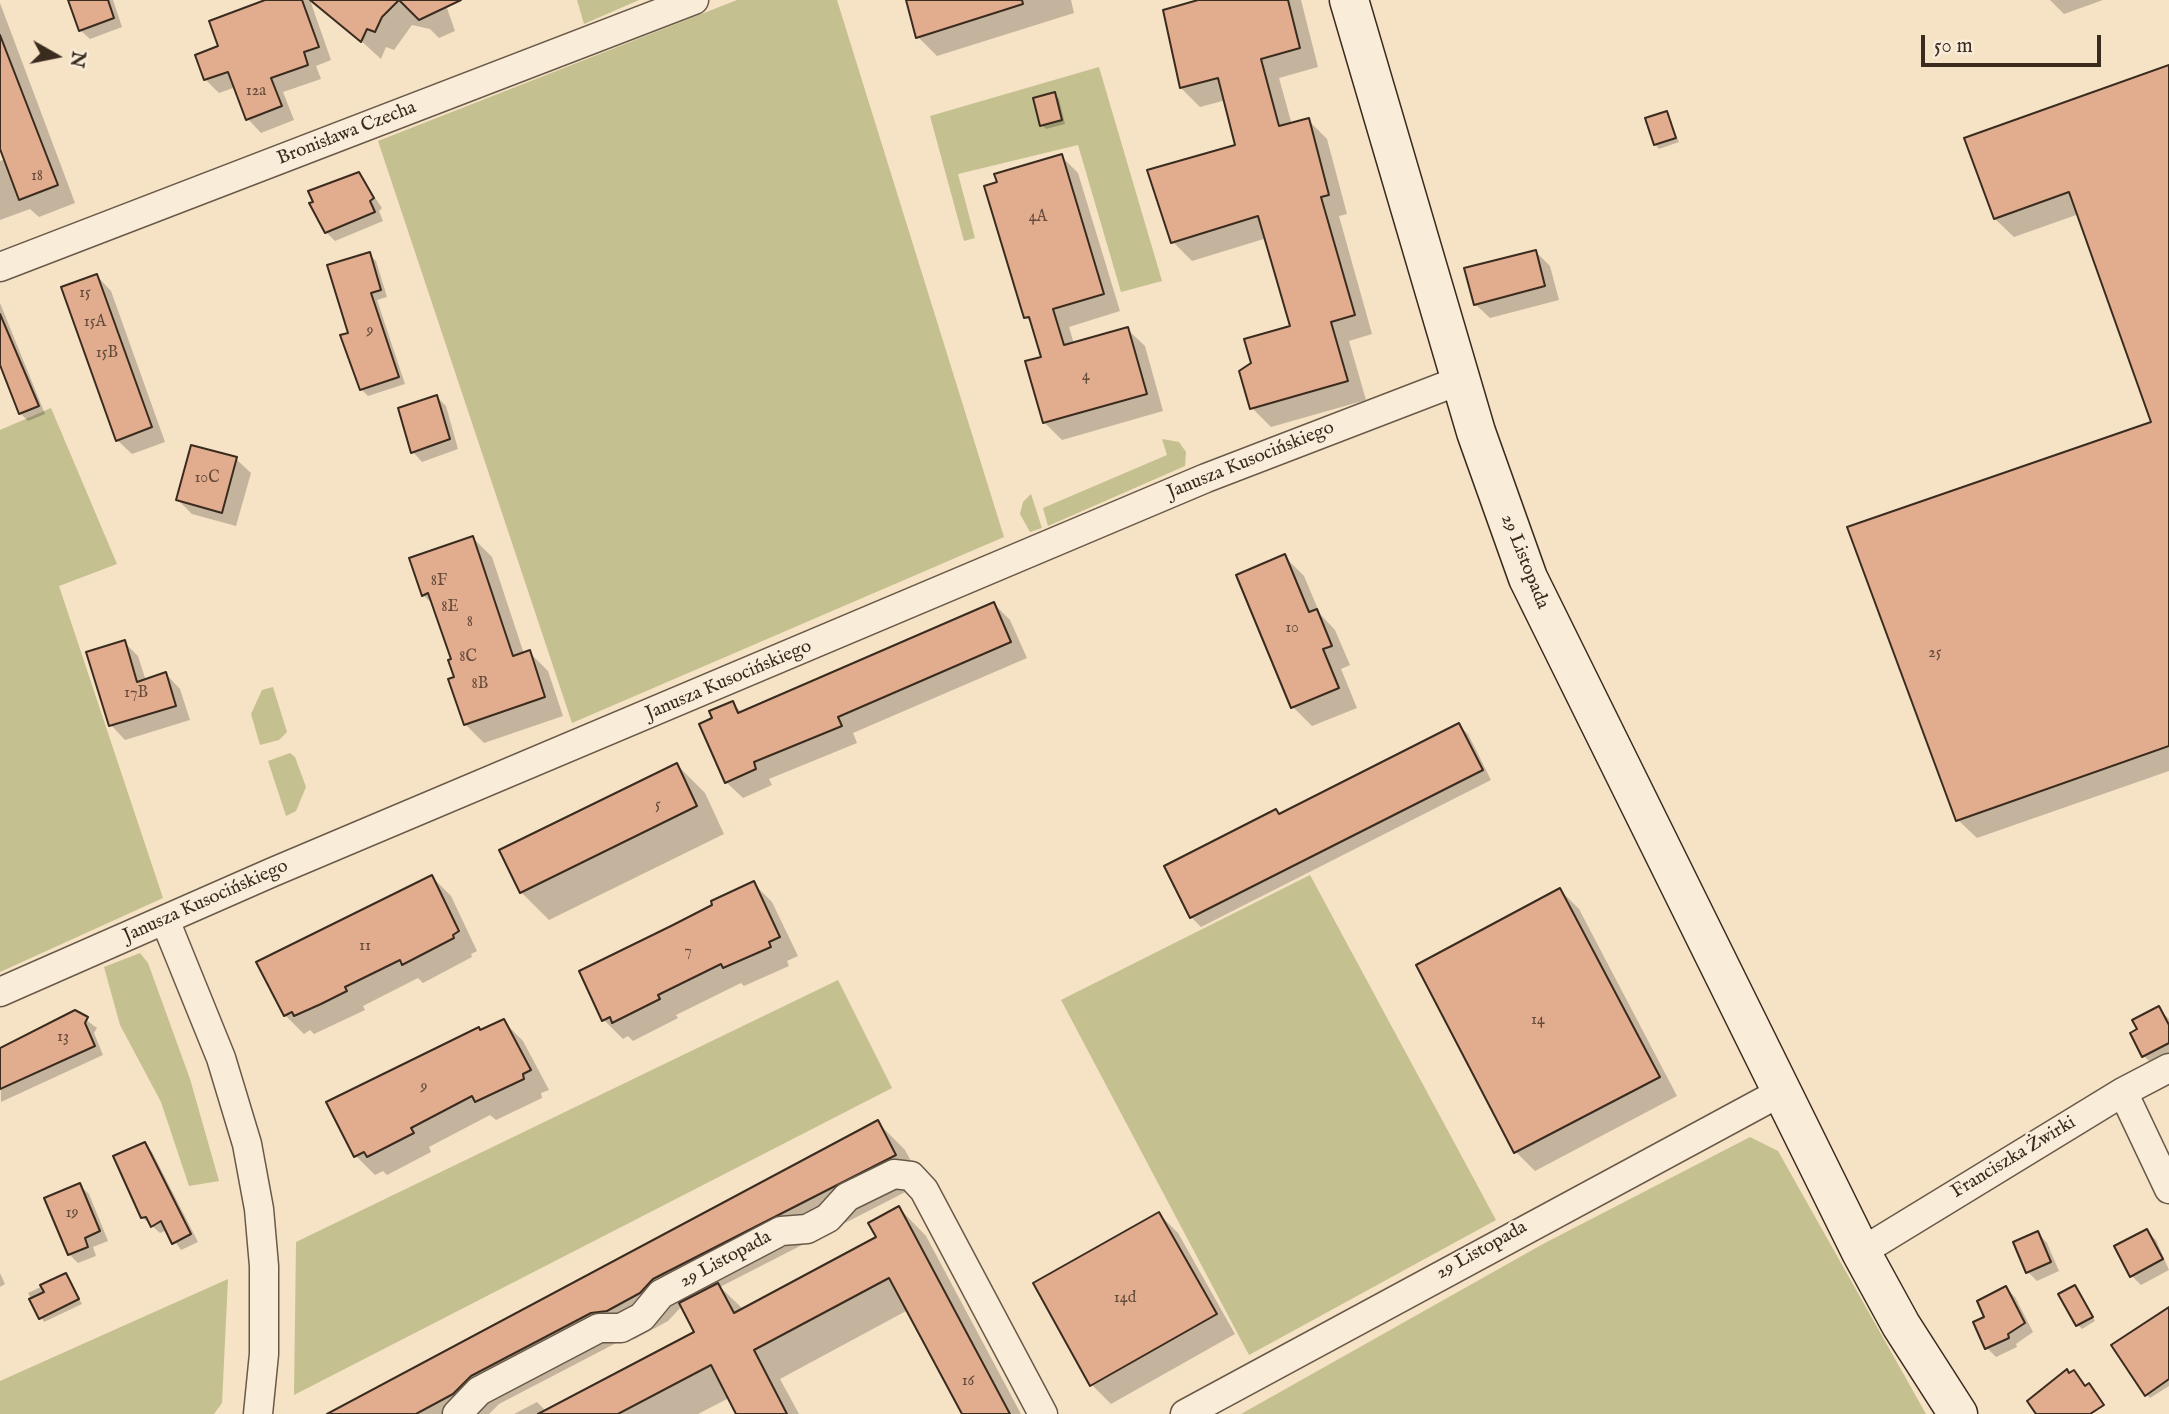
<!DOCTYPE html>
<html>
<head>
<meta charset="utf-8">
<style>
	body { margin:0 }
	#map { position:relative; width:2169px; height:1414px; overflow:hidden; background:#f6e2c5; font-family:"IM FELL English",serif }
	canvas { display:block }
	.north { position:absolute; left:21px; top:21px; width:70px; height:70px; -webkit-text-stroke:5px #f9ecd9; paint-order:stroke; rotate:99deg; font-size:19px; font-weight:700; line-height:28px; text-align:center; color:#3a2b1f }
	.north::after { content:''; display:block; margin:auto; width:24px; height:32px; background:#3a2b1f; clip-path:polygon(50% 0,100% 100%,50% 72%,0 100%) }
	.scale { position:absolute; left:1921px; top:35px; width:180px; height:32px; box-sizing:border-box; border:4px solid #3a2b1f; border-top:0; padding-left:9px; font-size:21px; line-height:24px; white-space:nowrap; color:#3a2b1f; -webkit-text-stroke:5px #f9ecd9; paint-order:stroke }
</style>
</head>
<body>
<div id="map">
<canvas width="2169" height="1414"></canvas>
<div class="north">N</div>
<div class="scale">50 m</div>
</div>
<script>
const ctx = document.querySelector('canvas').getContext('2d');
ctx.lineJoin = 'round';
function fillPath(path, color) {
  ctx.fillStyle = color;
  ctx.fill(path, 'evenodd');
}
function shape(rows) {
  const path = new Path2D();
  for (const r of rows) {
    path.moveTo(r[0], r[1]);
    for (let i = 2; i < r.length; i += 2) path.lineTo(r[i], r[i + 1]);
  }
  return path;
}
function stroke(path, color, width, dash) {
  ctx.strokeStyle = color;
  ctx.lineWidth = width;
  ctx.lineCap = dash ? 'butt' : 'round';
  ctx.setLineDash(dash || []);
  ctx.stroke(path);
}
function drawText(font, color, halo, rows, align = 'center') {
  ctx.font = font + ' "IM FELL English",serif';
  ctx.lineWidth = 5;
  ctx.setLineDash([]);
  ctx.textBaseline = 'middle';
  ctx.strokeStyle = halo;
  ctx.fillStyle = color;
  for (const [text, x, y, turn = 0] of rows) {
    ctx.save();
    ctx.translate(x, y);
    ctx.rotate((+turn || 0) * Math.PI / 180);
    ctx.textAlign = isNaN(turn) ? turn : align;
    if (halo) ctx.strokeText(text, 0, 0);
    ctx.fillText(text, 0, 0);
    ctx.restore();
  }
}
fillPath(shape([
	[577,0,639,0,584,24],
	[737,0,837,0,1004,537,572,723,378,141],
	[1099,67,1162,281,1121,292,1078,145,958,174,975,238,964,241,930,116],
	[51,408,117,564,59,586,163,898,0,972,0,430],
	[1162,439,1179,442,1186,452,1185,466,1048,526,1043,508,1167,455],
	[1031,494,1042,528,1030,532,1020,514,1023,502],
	[273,687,287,732,279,740,260,745,251,714,262,690],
	[290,753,295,757,306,787,296,811,286,816,268,761],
	[1310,875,1496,1220,1249,1355,1061,1000],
	[140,953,148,963,190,1079,219,1181,189,1186,161,1102,120,1025,104,967],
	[838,980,892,1088,294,1395,296,1242],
	[1750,1137,1778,1151,1926,1414,1241,1414,1543,1244],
	[228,1279,222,1403,214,1414,0,1414,0,1381]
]), '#c4c08f');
fillPath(shape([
	[70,0,113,0,122,27,90,39,80,30],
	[266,0,310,0,331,60,316,66,321,79,283,92,294,120,261,133,248,119,236,87,219,93,205,79,221,48],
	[339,0,461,0,446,5,455,31,439,38,430,29,412,25,394,50,386,47,381,59,348,29],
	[908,0,1071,0,1074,13,937,56,918,37],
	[1204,0,1301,0,1318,67,1279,78,1292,125,1308,120,1327,139,1347,214,1339,216,1372,334,1349,341,1366,400,1271,427,1252,408,1292,327,1267,238,1192,261,1173,242,1237,147,1226,100,1200,107,1181,88],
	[2050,0,2103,0,2064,14],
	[0,3,75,203,39,217,30,209,0,220,0,161,6,159,0,144],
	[2169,70,2169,771,1977,838,1958,820,2153,423,2079,214,2014,237,1995,219],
	[1055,94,1059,99,1065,124,1046,129,1042,125],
	[1667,113,1679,142,1659,149,1655,144],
	[1061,156,1078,173,1120,311,1069,327,1074,344,1127,329,1145,346,1163,411,1062,440,1044,422,1043,358,1033,325,1026,317],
	[359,174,382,208,379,211,383,221,335,241,326,232],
	[1535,251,1550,266,1559,300,1490,318,1475,304],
	[369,254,376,261,387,297,377,300,405,384,368,396,361,389,350,334],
	[97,276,111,291,165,442,132,454,117,440],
	[0,303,45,414,28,421,20,413,0,361],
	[437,397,446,406,458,449,422,462,413,452],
	[236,459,251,473,236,526,192,514,178,500],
	[473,538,492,557,524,654,529,652,548,671,563,716,484,743,465,724,453,660,434,605,423,595],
	[1285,557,1304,576,1320,614,1335,630,1350,665,1341,669,1357,708,1312,726,1293,707,1238,576],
	[994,604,1010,620,1027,658,853,733,857,743,769,779,772,785,743,798,726,782,715,719,732,703,742,713],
	[124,642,138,656,146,681,166,674,180,689,190,720,125,740,111,725,88,653],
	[1458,725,1468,734,1491,780,1201,927,1191,917,1166,867,1280,815],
	[677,765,705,793,724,834,549,920,521,892],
	[432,877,451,896,477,951,471,954,472,957,423,983,418,978,363,1006,365,1010,314,1034,310,1030,304,1034,285,1015,258,963],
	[298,1006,300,1008,290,1015,290,1011],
	[753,883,772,902,798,956,787,961,789,966,744,986,741,983,676,1015,678,1018,633,1041,628,1036,623,1039,604,1020],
	[1560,890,1579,909,1677,1096,1535,1171,1516,1152,1418,966],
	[2158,1008,2169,1019,2169,1056,2153,1065,2144,1056,2139,1030],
	[75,1012,97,1028,94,1033,103,1055,1,1102,0,1049],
	[504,1022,523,1041,549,1090,541,1093,542,1098,496,1120,490,1115,429,1147,431,1152,387,1175,383,1171,375,1175,356,1156,328,1102],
	[877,1122,905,1150,923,1183,720,1287,744,1310,879,1238,899,1208,926,1236,1021,1414,964,1414,908,1310,780,1379,799,1414,738,1414,729,1398,698,1414,514,1414,537,1402,546,1411,696,1333,682,1306,668,1321,635,1339,620,1341,499,1404,489,1414,339,1414],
	[145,1144,152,1152,198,1242,181,1250,167,1230,160,1233,142,1217],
	[79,1185,89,1194,108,1241,93,1247,96,1256,78,1263,69,1254],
	[1159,1214,1178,1233,1235,1334,1111,1404,1092,1385],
	[2147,1231,2156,1240,2169,1270,2141,1285,2132,1276],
	[2038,1233,2047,1243,2059,1271,2037,1281,2028,1272],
	[0,1273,5,1284,0,1287],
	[66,1275,82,1304,44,1322,28,1293],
	[2075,1287,2095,1321,2082,1329,2078,1325],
	[2006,1288,2015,1297,2033,1332,2016,1344,2017,1347,1996,1357,1987,1348,1986,1318],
	[2169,1309,2169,1386,2150,1398,2146,1394]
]), '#0003');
const building = shape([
	[68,0,108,0,114,18,79,31,68,0],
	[265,0,302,0,319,47,304,52,308,65,271,78,282,106,246,120,228,72,204,80,195,55,218,46,209,21,265,0],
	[310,0,399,0,382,17,375,32,367,29,361,42,310,0],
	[399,0,461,0,419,20,399,0],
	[906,0,1022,0,1023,4,916,38,906,0],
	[1198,0,1288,0,1300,48,1261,59,1279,126,1309,118,1329,195,1321,197,1355,315,1331,322,1348,381,1250,409,1239,371,1251,363,1244,339,1290,326,1258,216,1171,243,1147,170,1235,145,1218,78,1180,88,1163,10,1198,0],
	[0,35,58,185,19,200,0,149,0,35],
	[2169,65,2169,746,1956,821,1847,527,2151,422,2069,192,1994,219,1964,138,2169,65],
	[1055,92,1062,120,1040,126,1033,98,1055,92],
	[1667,111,1676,138,1654,145,1645,118,1667,111],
	[1062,154,1104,294,1053,309,1064,345,1128,327,1147,394,1043,423,1025,361,1041,357,1029,317,1024,318,984,186,997,182,994,174,1062,154],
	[359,172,374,198,370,201,375,212,325,233,309,203,313,202,308,191,359,172],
	[1536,250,1545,286,1474,305,1464,268,1536,250],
	[370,252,381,290,371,293,399,377,360,390,340,335,348,333,327,265,370,252],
	[97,274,152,427,116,441,61,287,97,274],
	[0,314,39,406,19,414,0,365,0,314],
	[437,395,450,439,411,453,398,408,437,395],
	[191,445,237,457,222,513,176,500,191,445],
	[473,536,513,656,530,650,545,697,464,725,448,679,454,677,448,660,451,659,428,593,422,596,409,558,473,536],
	[1285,554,1309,612,1317,609,1332,646,1323,649,1339,688,1291,708,1236,575,1285,554],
	[994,602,1011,642,838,717,842,726,754,762,756,769,725,783,699,724,712,718,709,711,733,701,738,713,994,602],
	[125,640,137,682,166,672,176,706,109,726,86,652,125,640],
	[1459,723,1483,770,1190,918,1164,866,1276,809,1279,814,1459,723],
	[677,763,697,806,520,893,499,850,677,763],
	[432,875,459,931,453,935,454,938,402,965,400,960,345,987,347,991,321,1004,294,1016,292,1012,284,1016,256,962,432,875],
	[754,881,780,937,769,942,771,947,723,968,721,964,658,995,660,999,612,1023,610,1017,602,1021,579,971,671,926,712,905,711,901,754,881],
	[1560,888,1660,1077,1514,1153,1416,965,1560,888],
	[2159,1006,2169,1025,2169,1043,2142,1057,2130,1033,2137,1029,2132,1020,2159,1006],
	[75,1010,88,1017,85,1023,95,1046,0,1089,0,1048,75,1010],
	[504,1019,531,1070,523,1074,524,1079,475,1102,472,1096,411,1128,414,1133,367,1157,364,1152,354,1157,326,1102,479,1027,480,1030,504,1019],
	[878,1120,896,1155,653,1279,640,1293,607,1311,591,1313,471,1376,453,1394,416,1414,327,1414,878,1120],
	[145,1142,191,1234,172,1244,161,1221,151,1227,146,1217,141,1218,113,1156,145,1142],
	[80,1183,100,1231,85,1238,88,1247,68,1255,44,1198,80,1183],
	[899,1206,1010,1414,962,1414,889,1278,754,1350,787,1414,736,1414,711,1365,618,1414,538,1414,694,1332,679,1303,718,1283,734,1313,876,1237,868,1223,899,1206],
	[1159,1212,1217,1314,1090,1386,1033,1283,1159,1212],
	[2147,1229,2163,1259,2130,1277,2114,1246,2147,1229],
	[2038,1231,2051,1262,2026,1273,2013,1242,2038,1231],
	[66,1273,79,1299,39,1319,29,1299,44,1292,40,1285,66,1273],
	[2075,1285,2093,1317,2076,1326,2058,1294,2075,1285],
	[2006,1286,2025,1323,2008,1334,2009,1338,1985,1349,1973,1322,1984,1317,1977,1301,2006,1286],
	[2169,1307,2169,1379,2145,1396,2111,1345,2169,1307],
	[2067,1369,2069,1373,2074,1370,2085,1386,2089,1383,2104,1405,2090,1414,2036,1414,2027,1401,2067,1369]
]);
fillPath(building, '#e2ac8e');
stroke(building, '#3a2b1f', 2);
const street = shape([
	[0,267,694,0],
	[165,920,221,1058,247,1144,259,1209,264,1266,264,1354,258,1414],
	[0,992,273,872,1206,478,1461,380],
	[2123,1092,2169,1189],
	[1861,1252,2123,1092,2169,1068],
	[457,1414,479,1391,599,1328,621,1328,642,1317,661,1294,781,1231,807,1229,828,1218,847,1197,894,1174,911,1176,924,1190,1043,1414],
	[1185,1414,1781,1092]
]);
const secondary = shape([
	[1349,0,1476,432,1528,578,1861,1252,1901,1325,1958,1414]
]);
stroke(street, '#695948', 31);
stroke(secondary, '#3a2b1f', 41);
stroke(street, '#f9ecd9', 28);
stroke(secondary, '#f9ecd9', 38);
drawText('16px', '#644b3b', null, [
	["12a",256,92],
	["18",37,177],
	["4A",1038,218],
	["15",85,294],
	["15A",95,323],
	["9",370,332],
	["15B",107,354],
	["4",1086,377],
	["10C",207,479],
	["8F",439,582],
	["8E",450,608],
	["8",470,623],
	["10",1292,629],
	["25",1935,654],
	["8C",468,658],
	["8B",480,685],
	["17B",136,694],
	["5",658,806],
	["11",365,947],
	["7",688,952],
	["14",1538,1021],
	["13",63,1038],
	["9",424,1088],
	["19",72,1214],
	["14d",1125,1299],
	["16",968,1382]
]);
drawText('19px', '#3a2b1f', '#f9ecd9', [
	["Bronisława Czecha",347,134,-21],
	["Janusza Kusocińskiego",1251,461,-22],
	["29 Listopada",1524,562,68],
	["Janusza Kusocińskiego",729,681,-23],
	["Janusza Kusocińskiego",206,902,-24],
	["Franciszka Żwirki",2014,1158,-31],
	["29 Listopada",1482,1251,-29],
	["29 Listopada",726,1260,-28]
]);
</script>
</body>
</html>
